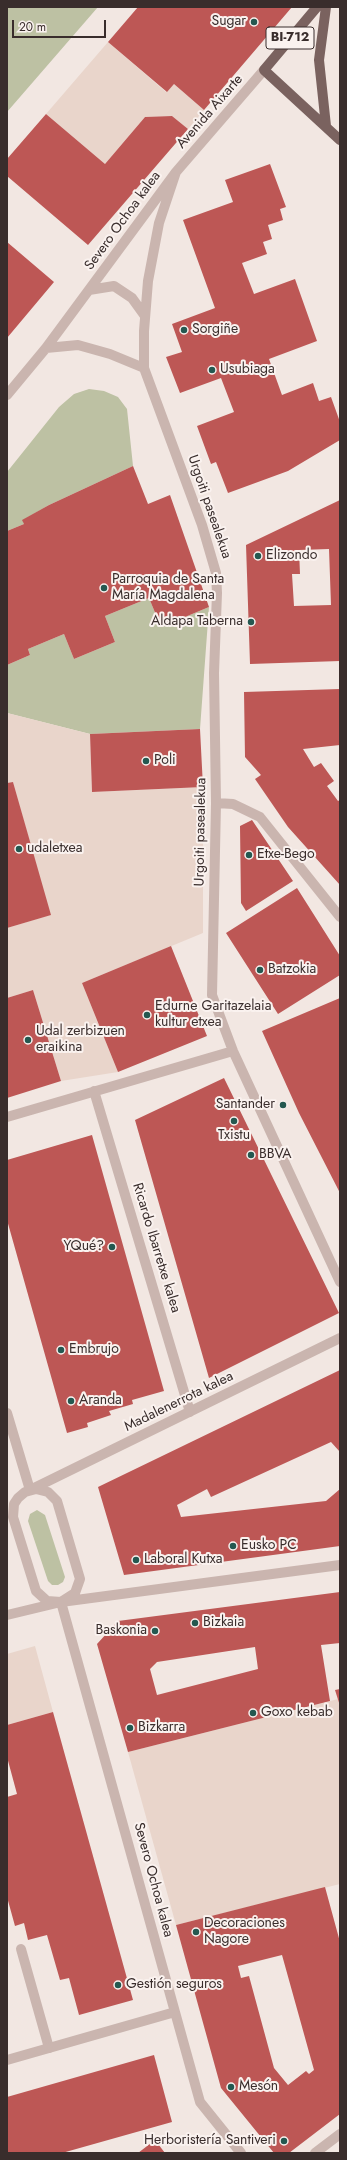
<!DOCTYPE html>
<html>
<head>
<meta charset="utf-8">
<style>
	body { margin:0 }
	#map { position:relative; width:347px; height:2160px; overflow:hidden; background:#f2e7e2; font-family:Jost,sans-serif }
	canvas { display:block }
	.frame { position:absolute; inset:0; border:8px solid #392d2c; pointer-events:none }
	.scale { position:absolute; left:12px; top:20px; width:94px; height:18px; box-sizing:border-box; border:2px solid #392d2c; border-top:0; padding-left:5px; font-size:12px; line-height:14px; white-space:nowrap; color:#392d2c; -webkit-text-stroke:3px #faf2ef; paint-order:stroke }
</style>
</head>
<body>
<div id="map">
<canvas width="347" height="2160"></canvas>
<div class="frame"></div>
<div class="scale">20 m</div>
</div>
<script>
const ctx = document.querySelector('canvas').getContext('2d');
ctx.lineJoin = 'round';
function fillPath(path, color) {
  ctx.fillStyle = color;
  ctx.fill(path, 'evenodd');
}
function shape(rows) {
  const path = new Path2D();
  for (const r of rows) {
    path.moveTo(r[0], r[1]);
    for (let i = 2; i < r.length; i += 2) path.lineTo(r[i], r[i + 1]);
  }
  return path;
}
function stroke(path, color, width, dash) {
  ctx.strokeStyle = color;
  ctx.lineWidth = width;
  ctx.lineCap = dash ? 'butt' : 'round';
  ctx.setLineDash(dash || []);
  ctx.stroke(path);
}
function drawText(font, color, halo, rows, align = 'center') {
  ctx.font = font + ' Jost,sans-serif';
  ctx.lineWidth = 4;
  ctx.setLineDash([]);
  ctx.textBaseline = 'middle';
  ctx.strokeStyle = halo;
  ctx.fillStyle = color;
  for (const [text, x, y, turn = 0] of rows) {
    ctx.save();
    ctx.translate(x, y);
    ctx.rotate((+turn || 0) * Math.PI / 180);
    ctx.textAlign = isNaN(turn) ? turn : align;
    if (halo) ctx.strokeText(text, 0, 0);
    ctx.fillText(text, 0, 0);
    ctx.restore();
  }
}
fillPath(shape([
	[7,7,98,7,7,112],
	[89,389,104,391,118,397,127,409,133,466,49,505,23,520,24,524,7,531,7,472,59,407,74,394],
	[149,598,161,627,209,607,200,729,90,734,7,713,7,665,30,655,28,649,64,634,74,659,115,642,105,616],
	[37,1510,45,1515,65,1577,63,1582,58,1585,52,1585,48,1581,28,1521,30,1514]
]), '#bdc1a3');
fillPath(shape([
	[108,42,166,92,174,84,204,110,188,129,172,116,145,117,105,164,46,114],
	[7,713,90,734,92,792,203,787,203,933,82,983,118,1072,61,1081,33,990,7,998,7,928,50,915,13,782,7,783],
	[35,1646,53,1712,7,1725,7,1654],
	[338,1699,340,1708,340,1884,176,1925,128,1752]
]), '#e9d5cb');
fillPath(shape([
	[138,7,292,7,204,110,174,84,167,92,108,42],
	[46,114,105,164,145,117,172,116,188,129,88,245,7,176,7,159],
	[270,164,286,207,280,209,283,220,268,225,272,239,263,242,267,254,242,263,254,294,295,279,317,341,269,359,282,395,313,383,319,401,331,397,340,422,340,440,288,471,228,493,216,462,211,464,197,426,234,412,221,378,180,393,166,357,182,352,172,324,215,308,183,220,233,202,225,180],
	[7,242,54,282,7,338],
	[133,466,148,504,170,495,209,607,161,627,149,598,105,616,115,642,74,659,64,634,28,649,30,655,7,665,7,531,24,524,22,520,49,505],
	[340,500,340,661,250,664,246,545],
	[329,549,331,605,294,606,292,574,300,574,299,550],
	[340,689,340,745,303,749,314,767,321,763,334,781,327,786,338,801,340,800,340,885,288,827,255,779,261,775,245,757,244,692],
	[200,729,203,787,92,792,90,734],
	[13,782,51,915,7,928,7,783],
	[252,820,293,881,246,911,241,903,240,826],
	[297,888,340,956,340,975,278,1014,226,933],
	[171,946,207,1036,118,1072,82,983],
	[33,990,61,1081,7,1098,7,998],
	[340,998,340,1193,299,1113,262,1031],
	[224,1078,339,1313,209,1378,135,1120],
	[92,1135,164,1391,132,1400,133,1404,109,1411,111,1415,87,1423,88,1427,67,1433,7,1220,7,1160],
	[340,1370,340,1452,331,1442,211,1497,207,1489,177,1505,181,1517,326,1501,340,1489,340,1546,124,1575,98,1487],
	[340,1592,340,1643,321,1645,330,1701,128,1752,97,1644,118,1621],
	[255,1647,258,1669,157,1695,150,1669,157,1662],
	[340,1689,340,1706,335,1690],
	[53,1712,133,2000,79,2015,69,1978,60,1980,47,1935,28,1940,24,1923,15,1926,7,1897,7,1797,17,1794,7,1757,7,1725],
	[325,1887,340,1942,340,2114,289,2153,274,2153,221,2088,176,1925],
	[282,1955,314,2070,309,2074,306,2071,288,2085,274,2068,249,1976,241,1978,238,1966],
	[154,2055,172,2122,62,2153,7,2153,7,2097],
	[155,2140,165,2153,138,2153]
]), '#bd5755');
stroke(shape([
	[21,1949,49,2048]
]), '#cab5af', 10);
stroke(shape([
	[176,172,159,223,148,281,144,331,144,368,202,525,216,573,217,593,214,673,216,803,212,995,233,1051,340,1282],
	[89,290,114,286,132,298,145,316],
	[46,348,78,345,110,354,144,368],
	[7,395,46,348,176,172,264,70],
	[216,803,233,804,260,817,340,917],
	[94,1091,190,1412],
	[7,1117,233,1051],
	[7,1413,30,1490],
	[36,1489,48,1492,57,1501,80,1579,75,1593,61,1602,47,1601,36,1591,13,1517,14,1504,18,1498,25,1492,36,1489],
	[30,1490,340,1338],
	[61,1602,200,2102,241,2153],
	[7,1615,61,1602,340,1565],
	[7,2060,175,2012],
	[315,2153,340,2134]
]), '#cab5af', 10);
stroke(shape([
	[317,7,264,70,340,140],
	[326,7,319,60,326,126]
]), '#7a625f', 10);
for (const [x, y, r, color] of [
	[254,22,4,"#245850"],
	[184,330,4,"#245850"],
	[212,370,4,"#245850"],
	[258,556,4,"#245850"],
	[104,588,4,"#245850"],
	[251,622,4,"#245850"],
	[146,761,4,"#245850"],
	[19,849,4,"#245850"],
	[249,855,4,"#245850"],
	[260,970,4,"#245850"],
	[147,1015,4,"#245850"],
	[28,1040,4,"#245850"],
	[283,1105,4,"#245850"],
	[234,1121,4,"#245850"],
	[251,1155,4,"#245850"],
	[112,1247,4,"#245850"],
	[61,1350,4,"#245850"],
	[71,1401,4,"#245850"],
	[233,1546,4,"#245850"],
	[136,1560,4,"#245850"],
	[195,1623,4,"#245850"],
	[155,1631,4,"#245850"],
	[253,1713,4,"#245850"],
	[130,1728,4,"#245850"],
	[196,1932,4,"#245850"],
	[118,1985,4,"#245850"],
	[231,2087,4,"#245850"],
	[284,2141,4,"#245850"]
]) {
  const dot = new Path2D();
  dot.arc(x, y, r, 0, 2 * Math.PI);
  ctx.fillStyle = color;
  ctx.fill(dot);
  stroke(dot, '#faf2ef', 1.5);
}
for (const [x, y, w] of [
	[290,38,48]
]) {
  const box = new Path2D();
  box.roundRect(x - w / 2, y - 11, w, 22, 3);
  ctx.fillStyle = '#faf2ef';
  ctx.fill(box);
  stroke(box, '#392d2c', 1);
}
drawText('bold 13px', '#392d2c', null, [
	["BI-712",290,38]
]);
drawText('14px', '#392d2c', '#faf2ef', [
	["Sugar",246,22,"right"],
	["Sorgiñe",192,330],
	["Usubiaga",220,370],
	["Elizondo",266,556],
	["Parroquia de Santa",112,580],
	["María Magdalena",112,596],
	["Aldapa Taberna",243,622,"right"],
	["Poli",154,761],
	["udaletxea",27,849],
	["Etxe-Bego",257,855],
	["Batzokia",268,970],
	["Edurne Garitazelaia",155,1007],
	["kultur etxea",155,1023],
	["Udal zerbizuen",36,1032],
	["eraikina",36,1048],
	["Santander",275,1105,"right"],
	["Txistu",234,1136,"center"],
	["BBVA",259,1155],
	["YQué?",104,1247,"right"],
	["Embrujo",69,1350],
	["Aranda",79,1401],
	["Eusko PC",241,1546],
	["Laboral Kutxa",144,1560],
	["Bizkaia",203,1623],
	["Baskonia",147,1631,"right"],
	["Goxo kebab",261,1713],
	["Bizkarra",138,1728],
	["Decoraciones",204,1924],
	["Nagore",204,1940],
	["Gestión seguros",126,1985],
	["Mesón",239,2087],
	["Herboristería Santiveri",276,2141,"right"]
], 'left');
drawText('14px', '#392d2c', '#faf2ef', [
	["Avenida Aixarte",210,112,-49],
	["Severo Ochoa kalea",123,221,-54],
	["Urgoiti pasealekua",209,507,71],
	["Urgoiti pasealekua",201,832,-89],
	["Ricardo Ibarretxe kalea",156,1248,73],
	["Madalenerrota kalea",179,1402,-26],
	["Severo Ochoa kalea",153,1880,75]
]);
</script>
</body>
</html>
